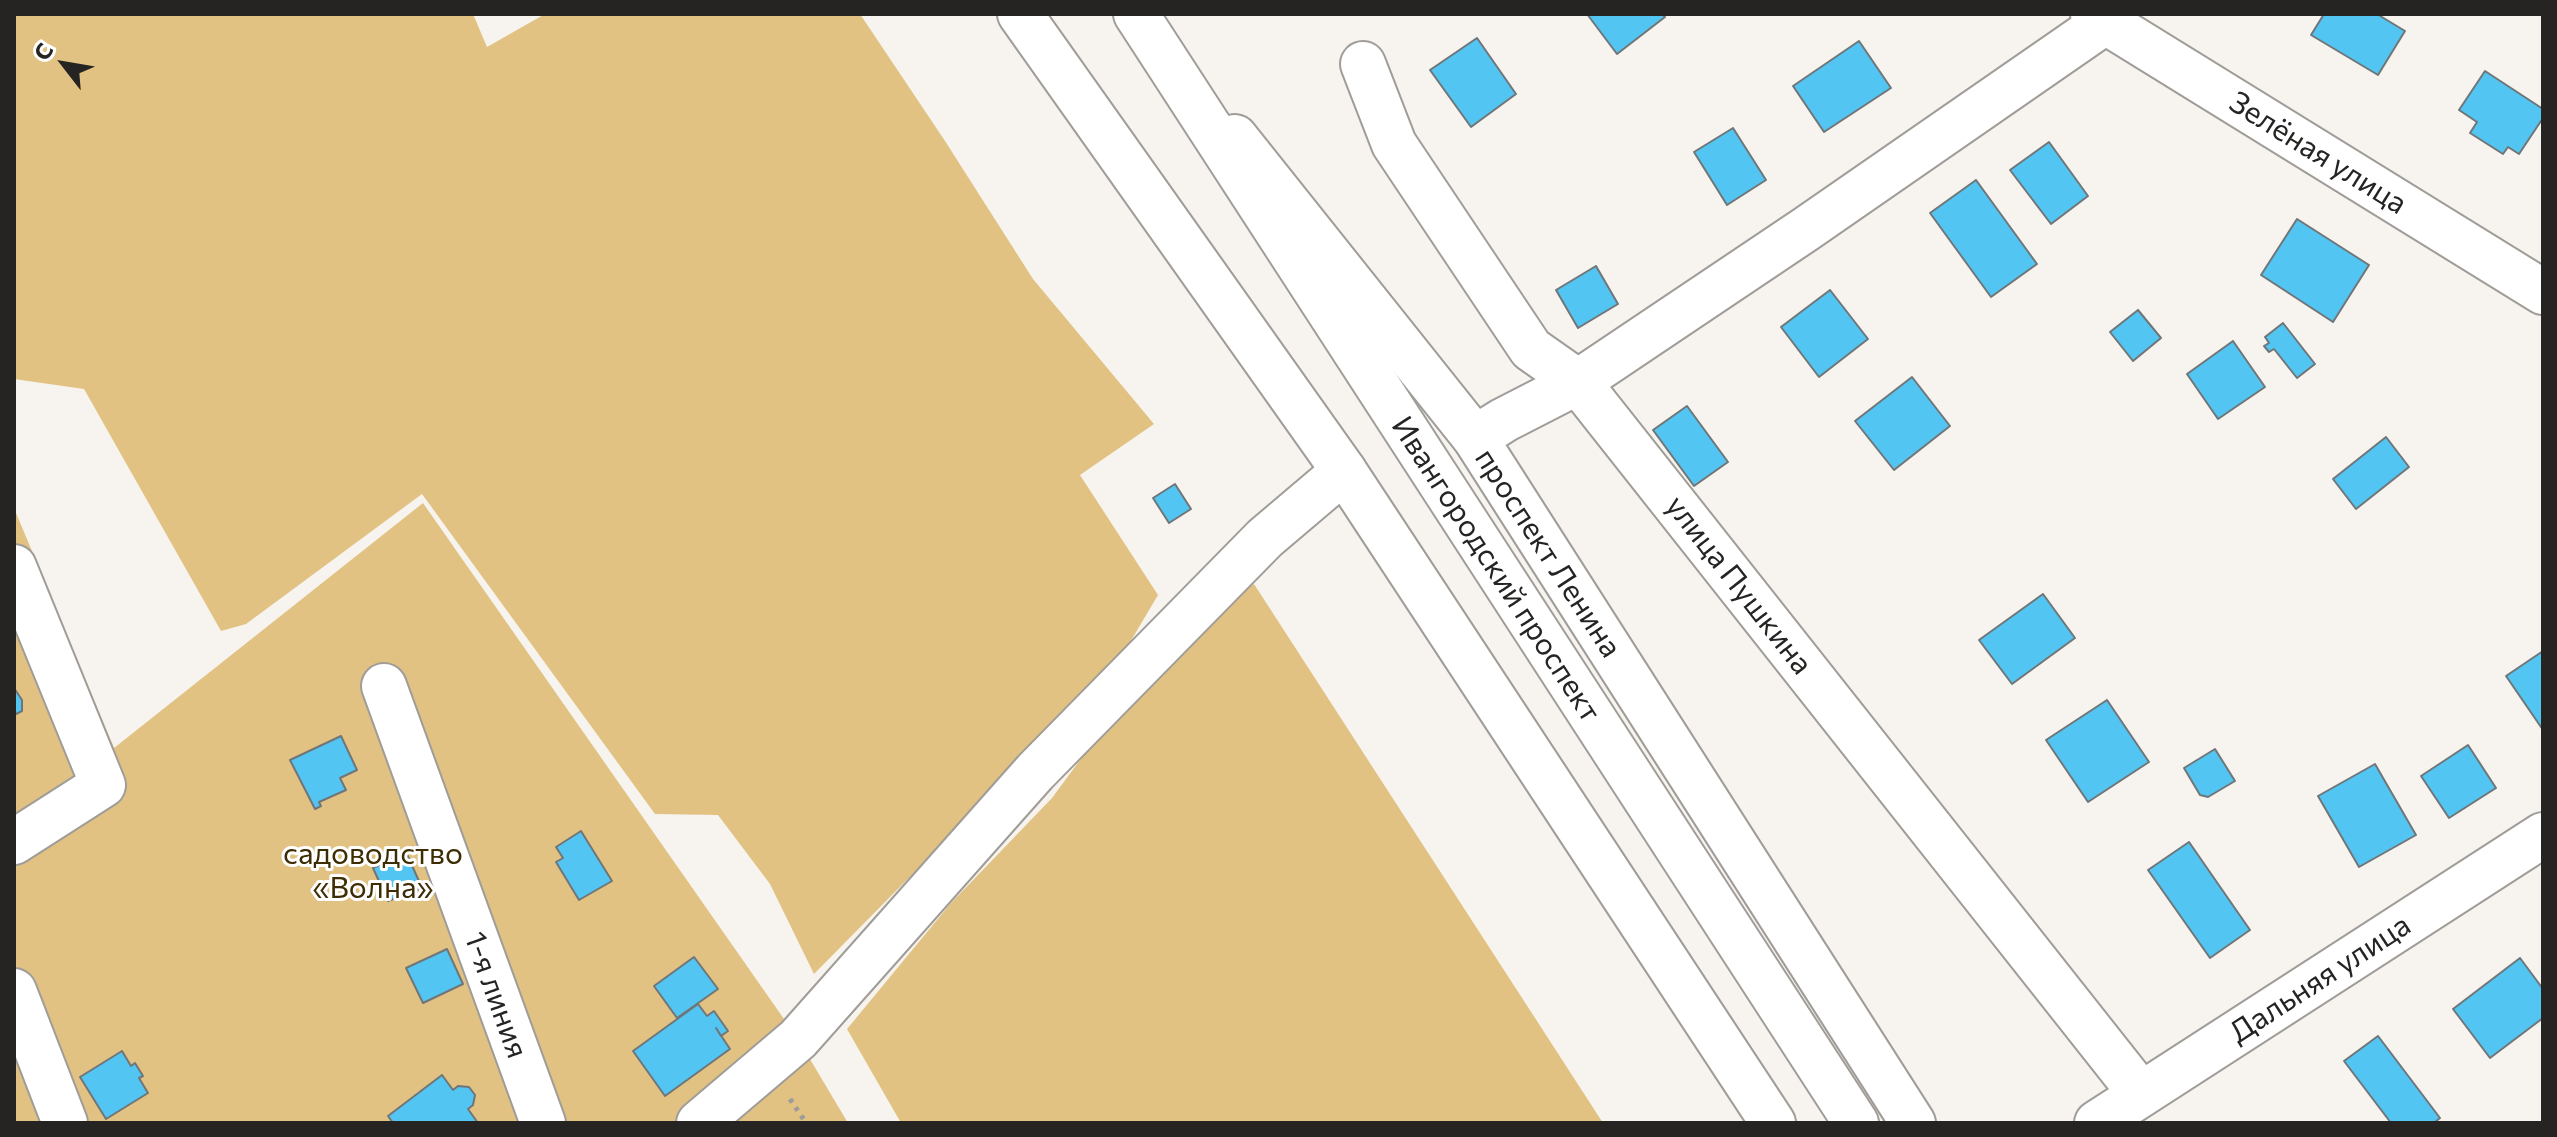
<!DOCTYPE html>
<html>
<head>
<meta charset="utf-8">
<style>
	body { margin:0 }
	#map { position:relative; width:2557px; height:1137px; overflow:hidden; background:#f7f4ef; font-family:Commissioner,sans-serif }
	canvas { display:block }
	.frame { position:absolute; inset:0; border:16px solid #252422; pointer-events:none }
	.north { position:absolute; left:24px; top:24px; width:80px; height:80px; -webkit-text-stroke:6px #fff; paint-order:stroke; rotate:301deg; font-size:22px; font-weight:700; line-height:32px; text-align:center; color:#252422 }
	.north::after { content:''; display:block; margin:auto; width:28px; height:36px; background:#252422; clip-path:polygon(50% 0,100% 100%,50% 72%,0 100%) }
</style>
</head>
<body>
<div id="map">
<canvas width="2557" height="1137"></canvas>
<div class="frame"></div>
<div class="north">С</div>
</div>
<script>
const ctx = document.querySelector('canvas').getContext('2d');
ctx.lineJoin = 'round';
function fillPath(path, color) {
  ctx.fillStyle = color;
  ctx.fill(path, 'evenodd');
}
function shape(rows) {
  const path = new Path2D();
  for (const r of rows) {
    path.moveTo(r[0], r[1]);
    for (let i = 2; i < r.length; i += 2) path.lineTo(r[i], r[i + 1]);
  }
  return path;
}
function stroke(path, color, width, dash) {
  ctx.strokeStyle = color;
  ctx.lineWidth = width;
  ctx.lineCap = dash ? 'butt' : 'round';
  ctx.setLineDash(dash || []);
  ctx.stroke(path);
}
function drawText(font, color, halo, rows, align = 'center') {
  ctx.font = font + ' Commissioner,sans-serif';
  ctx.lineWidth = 6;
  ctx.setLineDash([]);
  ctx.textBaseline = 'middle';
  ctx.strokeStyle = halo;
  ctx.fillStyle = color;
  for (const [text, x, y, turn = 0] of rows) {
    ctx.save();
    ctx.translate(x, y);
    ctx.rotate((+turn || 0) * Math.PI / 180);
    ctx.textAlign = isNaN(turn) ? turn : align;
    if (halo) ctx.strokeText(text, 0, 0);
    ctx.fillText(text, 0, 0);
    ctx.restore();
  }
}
fillPath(shape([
	[14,14,473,14,487,47,545,14,860,14,945,141,1033,279,1154,424,1080,475,1158,595,1113,671,814,974,770,884,718,815,655,814,422,494,246,624,221,631,84,389,14,379],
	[423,503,798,1039,848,1123,14,1123,14,508,114,748],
	[1254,584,1603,1123,901,1123,847,1029,951,903,1052,798,1108,722,1206,614]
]), '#e1c282');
const building = shape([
	[1587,14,1662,14,1665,17,1617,54,1587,14],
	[2324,14,2377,14,2405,31,2378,75,2311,35,2324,14],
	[1477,38,1516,94,1471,127,1430,70,1477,38],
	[1859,41,1891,88,1824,132,1793,86,1859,41],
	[2485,71,2543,109,2543,118,2519,154,2508,147,2503,154,2470,133,2477,122,2459,110,2485,71],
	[1733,128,1766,180,1727,205,1694,152,1733,128],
	[2049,142,2088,196,2051,224,2010,170,2049,142],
	[1976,180,2037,264,1991,297,1930,213,1976,180],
	[2297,219,2369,265,2333,322,2261,275,2297,219],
	[1596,266,1618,304,1578,328,1556,290,1596,266],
	[1830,290,1868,339,1819,377,1781,327,1830,290],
	[2138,310,2161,338,2133,361,2110,332,2138,310],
	[2283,323,2315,364,2297,378,2274,349,2269,352,2264,346,2269,343,2265,337,2283,323],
	[2233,341,2265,387,2218,419,2187,374,2233,341],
	[1912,377,1950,426,1894,470,1855,421,1912,377],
	[1687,406,1728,462,1694,486,1653,430,1687,406],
	[2386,437,2409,467,2356,509,2333,479,2386,437],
	[1175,484,1191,509,1169,523,1153,498,1175,484],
	[2043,594,2075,638,2012,684,1979,640,2043,594],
	[2543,651,2543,730,2506,676,2543,651],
	[14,688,22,700,22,711,14,715,14,688],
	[2107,700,2149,762,2088,802,2046,740,2107,700],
	[341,736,357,770,340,778,346,790,319,802,321,806,315,809,290,760,341,736],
	[2468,745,2496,788,2449,818,2421,776,2468,745],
	[2215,749,2235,781,2208,797,2200,795,2184,768,2215,749],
	[2375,764,2416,835,2359,867,2318,796,2375,764],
	[581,831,612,881,579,900,556,862,563,858,556,847,581,831],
	[2189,842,2250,930,2210,958,2148,870,2189,842],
	[406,852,422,888,388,901,373,868,406,852],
	[447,949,463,984,423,1003,406,968,447,949],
	[694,957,718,989,677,1018,654,986,694,957],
	[2520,958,2543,989,2543,1018,2490,1058,2453,1009,2520,958],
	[698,1004,707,1016,714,1011,728,1031,721,1036,716,1028,730,1049,665,1096,633,1051,698,1004],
	[2378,1036,2440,1118,2434,1123,2391,1123,2344,1061,2378,1036],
	[122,1051,131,1066,135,1063,143,1076,139,1078,148,1093,106,1119,80,1077,122,1051],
	[442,1075,453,1090,458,1086,469,1087,475,1095,473,1105,468,1109,478,1123,393,1123,388,1116,442,1075]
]);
fillPath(building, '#52c5f2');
stroke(building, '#707678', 2);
const minor = shape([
	[2093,14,2543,292],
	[1363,64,1394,144,1531,349,1578,382,2141,1094],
	[1475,438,1504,420,1578,382,1806,229,2105,22,2111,14],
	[14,567,103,785,14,842],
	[384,686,543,1123],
	[14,991,65,1123],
	[699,1123,798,1039,1035,772,1265,538,1344,471],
	[2097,1123,2543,835]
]);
const major = shape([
	[1235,137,1475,438,1913,1123]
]);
const highway = shape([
	[1020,14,1344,471,1773,1123],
	[1136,14,1856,1123]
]);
stroke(minor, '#a09d98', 48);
stroke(major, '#a09d98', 48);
stroke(highway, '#a09d98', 48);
stroke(shape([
	[790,1099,806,1123]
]), '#9e9c98', 5, [4, 6]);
stroke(minor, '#fff', 44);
stroke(major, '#fff', 44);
stroke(highway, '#fff', 44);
drawText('30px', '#252422', '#fff', [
	["Зелёная улица",2318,153,32],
	["проспект Ленина",1548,553,57],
	["Ивангородский проспект",1496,569,57],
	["улица Пушкина",1739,585,52],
	["Дальняя улица",2320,979,-33],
	["1-я линия",496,995,70]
]);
drawText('30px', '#3e2d03', '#fff', [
	["садоводство",373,854],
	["«Волна»",373,888]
]);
</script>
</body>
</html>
